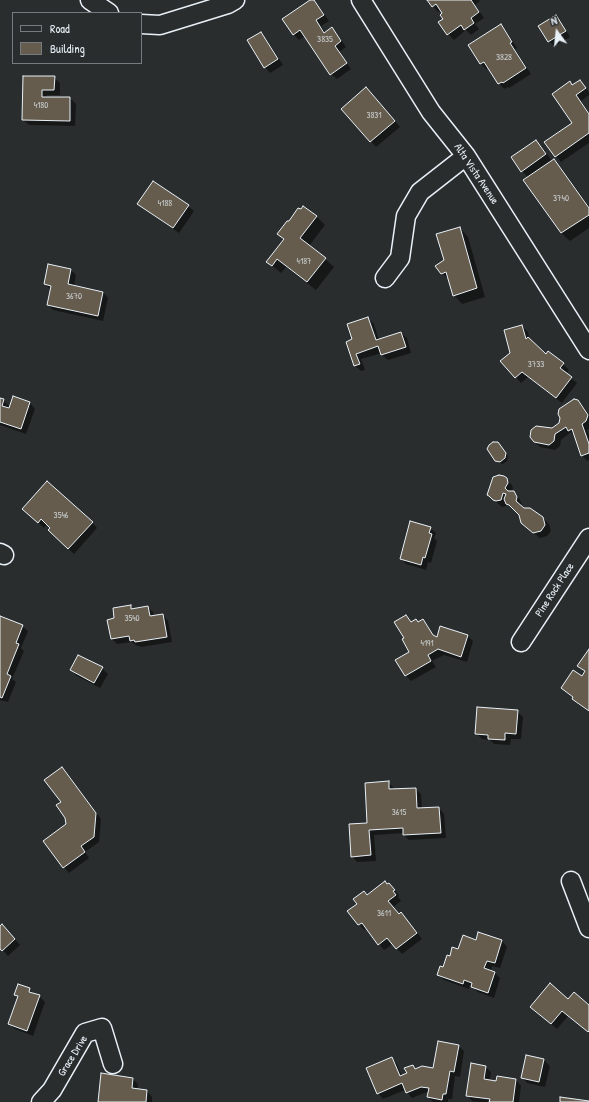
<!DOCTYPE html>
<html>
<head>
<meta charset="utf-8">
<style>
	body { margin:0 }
	#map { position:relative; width:589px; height:1102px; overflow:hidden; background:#2a2d2e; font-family:"Patrick Hand",sans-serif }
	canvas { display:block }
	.legend { position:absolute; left:12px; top:12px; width:130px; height:52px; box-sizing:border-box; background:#2a2d2e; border:1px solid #767b7f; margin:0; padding:5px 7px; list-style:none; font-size:12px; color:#e8f1f8 }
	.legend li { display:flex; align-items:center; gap:8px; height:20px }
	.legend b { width:20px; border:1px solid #767b7f }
	.north { position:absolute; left:537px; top:12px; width:40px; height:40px; -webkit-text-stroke:3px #2a2d2e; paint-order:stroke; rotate:345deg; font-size:11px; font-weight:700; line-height:16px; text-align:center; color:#e8f1f8 }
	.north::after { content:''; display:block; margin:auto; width:14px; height:18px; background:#e8f1f8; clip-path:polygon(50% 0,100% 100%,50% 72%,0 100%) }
</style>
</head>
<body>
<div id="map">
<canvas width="589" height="1102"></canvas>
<ul class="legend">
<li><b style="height:5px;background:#2a2d2e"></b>Road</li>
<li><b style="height:11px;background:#655c4d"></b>Building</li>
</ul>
<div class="north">N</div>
</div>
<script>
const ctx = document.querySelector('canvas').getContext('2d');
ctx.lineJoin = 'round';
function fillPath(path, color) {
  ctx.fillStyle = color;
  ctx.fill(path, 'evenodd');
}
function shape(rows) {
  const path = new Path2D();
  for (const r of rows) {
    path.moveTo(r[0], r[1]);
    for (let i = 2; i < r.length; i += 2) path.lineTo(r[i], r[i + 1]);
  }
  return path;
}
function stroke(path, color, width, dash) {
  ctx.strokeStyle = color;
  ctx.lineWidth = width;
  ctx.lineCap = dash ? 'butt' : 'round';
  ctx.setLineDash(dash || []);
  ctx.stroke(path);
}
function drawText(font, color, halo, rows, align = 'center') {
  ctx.font = font + ' "Patrick Hand",sans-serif';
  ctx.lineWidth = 3;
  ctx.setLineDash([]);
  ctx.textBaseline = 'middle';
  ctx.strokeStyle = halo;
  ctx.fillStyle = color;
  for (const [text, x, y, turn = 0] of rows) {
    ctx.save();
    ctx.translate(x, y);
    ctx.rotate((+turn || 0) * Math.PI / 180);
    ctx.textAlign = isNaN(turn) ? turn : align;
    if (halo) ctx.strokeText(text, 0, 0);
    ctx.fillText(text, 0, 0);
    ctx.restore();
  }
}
fillPath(shape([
	[312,0,318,5,329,21,321,26,326,33,332,29,337,34,346,47,339,52,351,69,337,79,331,74,305,36,299,40,294,35],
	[428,0,479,0,480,1,475,5,484,18,475,24,479,29,471,35,466,30,454,40,448,34,444,19,444,13,441,10,438,12],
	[556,16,561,22,570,37,554,46,549,41],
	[501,26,506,31,517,48,515,49,531,74,509,88,508,87,504,89,499,83,489,68,486,69,481,64,469,46],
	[261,33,266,39,283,65,270,73,265,67],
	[24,77,54,77,60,83,60,95,47,95,47,98,70,98,76,104,75,126,29,125,23,120],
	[580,81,589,92,589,95,581,101,589,113,589,143,561,162,556,156,573,123,573,86],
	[372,94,400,127,376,147,343,109],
	[536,141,542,147,552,161,554,160,562,169,589,206,589,228,570,241,561,233,528,177,522,171],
	[139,204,188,206,194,211,179,233,144,209],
	[303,207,317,217,325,225,309,246,325,259,334,267,316,290,286,267,281,273,268,262,284,240,278,234],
	[460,228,468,237,485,297,462,304,454,295,449,280,442,273,445,260],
	[71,270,76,275,74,286,103,292,108,298,103,321,53,310,48,305,51,290,45,284],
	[368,318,374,324,379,340,401,333,407,338,411,353,388,360,382,355,382,353,361,359,365,370,361,371,355,366,348,342,353,339],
	[522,326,528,332,530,341,546,355,548,352,563,364,569,370,566,374,577,383,562,403,528,377,521,383,516,377],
	[0,399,3,400,10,407,30,403,35,409,26,434,0,425],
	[578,401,584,407,589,415,589,429,587,430,589,435,589,460,587,461,582,455,575,436,571,432,561,440,560,446,555,450,540,447,534,441,560,424],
	[498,443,508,456,507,461,503,464,499,463,496,460],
	[504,477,512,485,513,489,511,492,513,492,519,498,522,504,521,507,543,518,549,524,551,531,547,536,540,538,528,528,520,515,507,503,506,506,502,507,494,500],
	[29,514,92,522,97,528,74,554,55,536,51,528,47,524,44,528],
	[430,528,436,533,434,538,437,541,431,563,428,562,426,570,406,564,401,559],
	[130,606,134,609,148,607,153,612,154,616,163,615,168,621,172,642,141,647,140,646,137,646,132,642,117,644,112,639,116,619],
	[406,616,412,622,418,623,423,620,428,626,435,637,438,638,468,636,473,641,467,662,444,655,432,661,436,667,411,681,406,676,397,661,411,652,405,639],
	[0,617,22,626,28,631,21,648,24,651,12,679,16,682,8,702,0,700],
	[589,651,589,712,579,705,573,699,574,698,562,688,582,678,586,672,579,666],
	[102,668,108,674,100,688,77,676,71,670],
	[517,711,523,717,521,739,511,739,510,745,494,744,490,740,482,739,476,733],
	[62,768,67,773,101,819,99,842,85,852,89,858,69,873,64,867,67,824,62,802],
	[388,782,394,788,394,790,415,789,421,794,422,809,439,808,444,814,446,838,409,840,404,835,404,833,374,835,376,861,357,862,352,856],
	[395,890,399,896,398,897,401,901,393,907,399,915,406,919,422,939,402,954,393,944,384,950,379,944,367,928,364,930,359,924,368,896],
	[0,928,8,931,20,945,8,956,0,947],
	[477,941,502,941,507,947,500,968,492,966,491,971,495,973,500,978,494,998,478,992,472,987,472,986,470,985,469,989,444,980,438,975,450,957,459,950],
	[29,989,35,995,39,996,45,1002,33,1036,15,1029,9,1024,18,998,16,995],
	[569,1000,589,1006,589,1033,568,1016,557,1029,537,1012],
	[458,1046,464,1051,460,1077,455,1076,452,1099,448,1099,448,1102,433,1102,428,1097,429,1092,427,1092,412,1098,407,1092,405,1090,383,1099,378,1093,392,1058,397,1064,402,1076,408,1073,413,1066,416,1069,434,1069],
	[526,1056,544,1060,550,1066,545,1087,527,1083,522,1077],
	[485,1067,491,1072,490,1081,497,1082,516,1080,521,1086,519,1102,480,1102,472,1101,467,1095],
	[133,1079,138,1084,138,1090,147,1091,152,1097,152,1102,99,1102]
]), '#0007');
const building = shape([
	[310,0,314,0,324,15,316,20,324,33,332,27,341,41,335,46,347,63,330,75,300,30,293,35,282,19,310,0],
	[427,0,471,0,479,12,471,18,474,23,464,30,461,25,447,35,438,22,443,19,440,15,442,13,436,4,432,7,427,0],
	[556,15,566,31,548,42,538,26,556,15],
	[501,24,512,42,510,43,526,68,503,83,502,82,498,84,484,62,480,64,468,45,501,24],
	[261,32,278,59,264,68,247,40,261,32],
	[23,76,55,76,54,90,42,90,42,97,70,97,70,121,22,120,23,76],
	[580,80,586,88,576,95,589,114,589,133,555,157,544,142,572,123,552,94,570,81,572,85,580,80],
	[366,87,395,121,370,142,341,109,366,87],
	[536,140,546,154,521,172,511,157,536,140],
	[554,159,589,208,589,215,561,233,523,180,554,159],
	[153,181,189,205,173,228,137,204,153,181],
	[303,206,317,216,300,238,326,258,307,282,277,259,272,266,266,262,284,239,277,234,287,221,289,221,298,208,301,209,303,206],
	[460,227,477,288,453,296,446,272,441,274,435,266,444,260,436,234,460,227],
	[48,264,71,269,68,284,103,292,98,316,47,305,51,286,44,284,48,264],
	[368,317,376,340,401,332,406,347,381,355,378,346,356,354,360,364,354,366,346,342,352,339,347,324,368,317],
	[522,325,526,339,528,337,546,354,548,351,564,363,560,368,572,377,556,398,522,372,515,378,500,361,510,353,504,330,522,325],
	[13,396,30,402,21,429,0,422,0,398,4,399,2,406,9,408,13,396],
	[574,399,578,400,588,415,586,421,582,424,589,444,589,453,581,456,572,429,568,431,566,427,555,434,554,441,549,445,534,442,530,437,531,430,536,426,552,428,559,423,560,418,558,414,559,409,574,399],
	[493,442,498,442,506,453,505,458,500,462,495,461,487,449,489,445,493,442],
	[499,475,504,476,507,478,508,483,505,488,508,491,514,491,517,497,516,501,524,508,530,508,543,517,545,525,541,531,533,533,521,523,519,515,509,505,506,504,504,499,506,494,503,493,501,500,496,501,493,500,489,496,487,495,493,477,499,475],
	[47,481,93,522,68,549,48,530,50,528,41,519,38,523,22,509,47,481],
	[410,521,431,527,429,533,432,534,425,558,423,557,421,565,400,559,410,521],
	[131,605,131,609,148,606,150,616,163,614,167,637,135,642,134,640,130,641,129,636,111,639,107,620,114,618,113,608,131,605],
	[406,615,411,622,416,619,418,622,423,619,433,635,437,637,440,626,468,635,461,657,438,649,428,655,431,661,405,676,395,660,409,652,402,639,404,638,394,622,406,615],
	[0,616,23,625,16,643,19,644,7,674,11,676,2,698,0,697,0,616],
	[589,649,589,711,572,699,573,697,561,688,573,670,582,676,585,671,577,666,589,649],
	[78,655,103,667,94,683,70,670,78,655],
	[477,707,518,710,516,734,505,733,505,740,488,739,488,735,475,734,477,707],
	[62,767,96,813,94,837,81,846,85,852,63,868,43,841,66,824,65,818,56,805,61,802,44,780,62,767],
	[389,781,389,789,416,788,417,808,439,807,441,833,403,835,403,828,369,830,371,855,351,857,349,824,367,823,365,783,389,781],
	[385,881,387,884,389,883,395,890,393,891,396,895,388,901,399,914,401,912,417,933,396,949,387,938,378,945,362,923,358,925,347,911,357,904,353,899,364,891,367,895,385,881],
	[2,924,15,939,2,951,0,949,0,926,2,924],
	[478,932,502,940,495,963,487,961,484,968,495,972,488,993,471,987,472,983,464,980,463,984,437,975,440,966,443,967,447,955,450,956,452,947,458,949,463,935,476,940,478,932],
	[550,983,568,999,574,992,589,1005,589,1031,588,1032,562,1011,551,1024,530,1007,550,983],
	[18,984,30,988,29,992,40,995,27,1031,8,1024,18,996,14,995,18,984],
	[438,1041,459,1045,454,1072,450,1071,446,1094,443,1094,442,1100,427,1097,429,1088,421,1087,406,1093,402,1083,377,1094,366,1068,392,1057,400,1076,407,1073,404,1068,413,1065,415,1069,422,1066,433,1068,438,1041],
	[526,1055,544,1059,539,1082,521,1078,526,1055],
	[471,1063,486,1066,484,1079,496,1081,497,1076,516,1079,513,1102,489,1102,490,1099,466,1096,471,1063],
	[101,1073,133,1078,132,1088,147,1090,146,1102,98,1102,101,1073],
	[560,1097,589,1101,589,1102,560,1102,560,1097]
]);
fillPath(building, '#655c4d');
stroke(building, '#e8f1f8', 1);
const minor = shape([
	[90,0,109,13],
	[361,0,431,112,466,156,589,350],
	[141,24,160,25,228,4,235,0],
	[385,278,400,258,406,216,420,192,466,156],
	[0,553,4,555],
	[521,642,589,538],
	[571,881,589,928],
	[41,1102,52,1090,85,1033,102,1028,113,1064]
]);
stroke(minor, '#e8f1f8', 21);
stroke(minor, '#2a2d2e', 18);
drawText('9px', '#c7cccd', null, [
	["3835",325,40],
	["3828",504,58],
	["4180",41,106],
	["3831",374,116],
	["3740",561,199],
	["4188",165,204],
	["4187",304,262],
	["3670",74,297],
	["3733",536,365],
	["3546",61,516],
	["3540",132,619],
	["4191",427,644],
	["3615",399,813],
	["3611",384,914]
]);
drawText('11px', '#e8f1f8', '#2a2d2e', [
	["Alta Vista Avenue",476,174,56],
	["Pine Rock Place",555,590,-57],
	["Grace Drive",73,1056,-58]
]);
</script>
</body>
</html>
